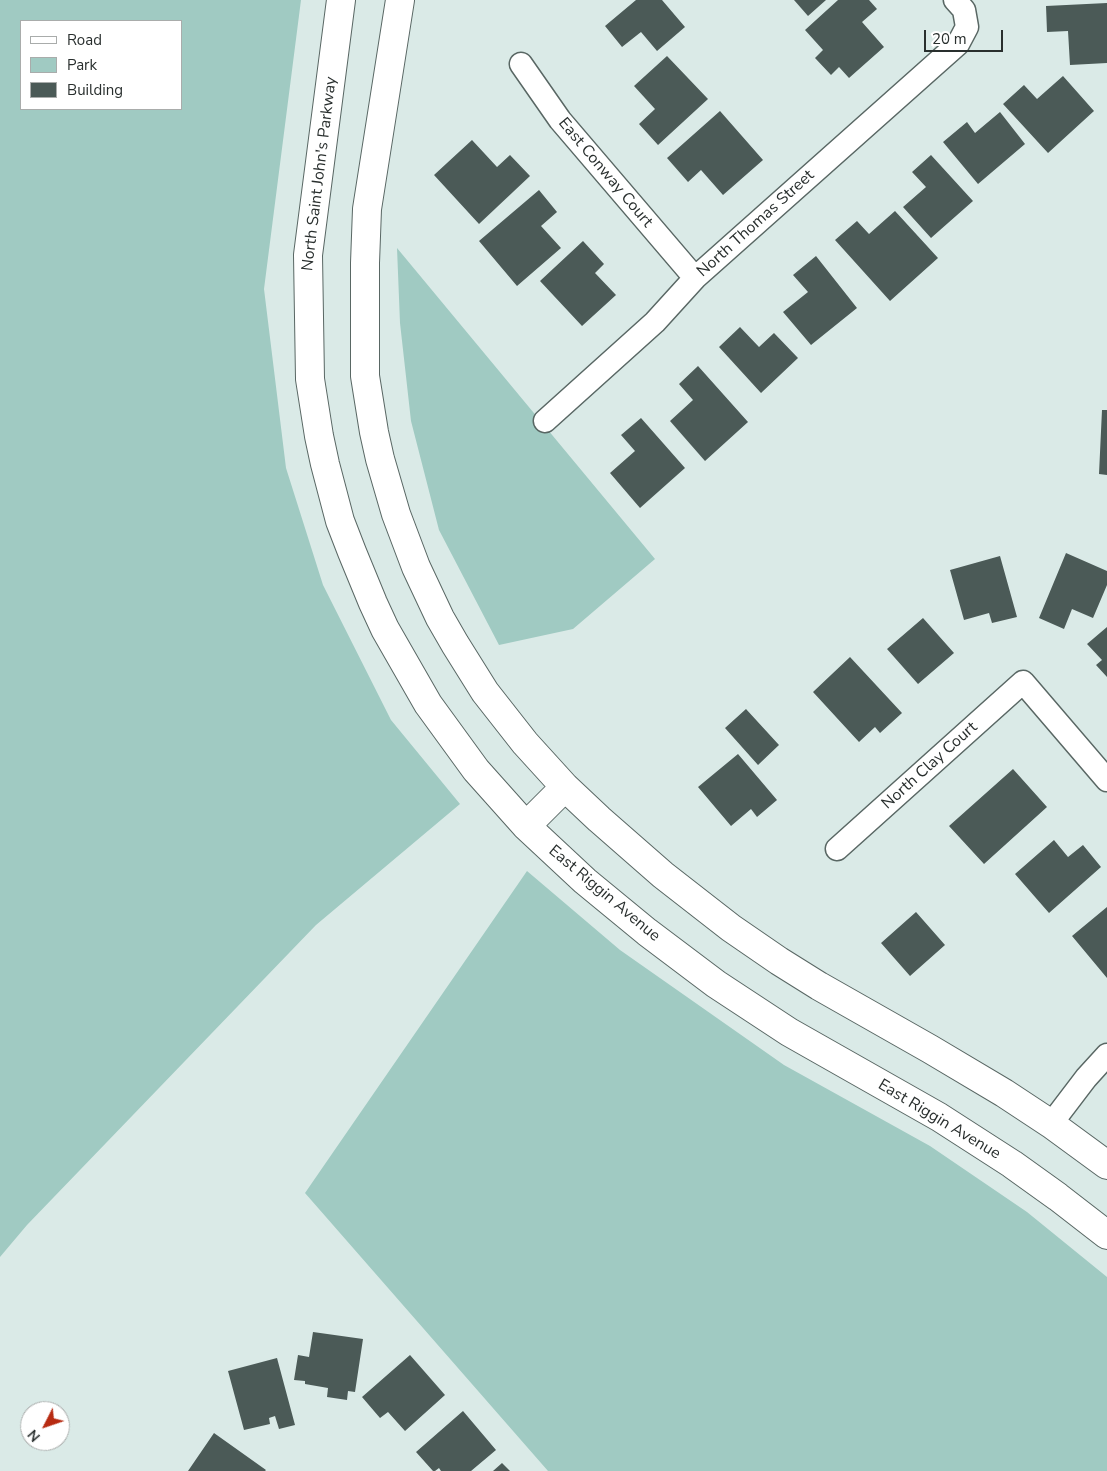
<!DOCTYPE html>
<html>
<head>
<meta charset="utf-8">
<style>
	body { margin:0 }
	#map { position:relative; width:1107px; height:1471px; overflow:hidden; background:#daeae7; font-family:"Nunito Sans",sans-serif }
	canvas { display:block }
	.legend { position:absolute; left:20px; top:20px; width:162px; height:90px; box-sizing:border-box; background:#fff; border:1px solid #a9acab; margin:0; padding:6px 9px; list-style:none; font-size:15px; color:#292f2e }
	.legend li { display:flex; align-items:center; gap:10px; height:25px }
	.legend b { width:25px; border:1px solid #a9acab }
	.north { position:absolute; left:20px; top:1401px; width:50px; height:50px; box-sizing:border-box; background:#fff; border:1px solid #a9acab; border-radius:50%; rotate:229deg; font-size:14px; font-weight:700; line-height:20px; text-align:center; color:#292f2e }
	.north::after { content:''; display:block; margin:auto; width:18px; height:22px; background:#b72b12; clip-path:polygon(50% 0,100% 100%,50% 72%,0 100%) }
	.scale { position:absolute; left:924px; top:30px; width:79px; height:22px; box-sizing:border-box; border:2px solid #292f2e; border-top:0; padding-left:6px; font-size:15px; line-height:18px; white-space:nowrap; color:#292f2e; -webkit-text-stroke:4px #fff; paint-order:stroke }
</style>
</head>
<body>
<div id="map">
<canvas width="1107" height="1471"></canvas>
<ul class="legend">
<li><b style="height:6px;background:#fff"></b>Road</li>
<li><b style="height:14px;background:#a0cac2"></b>Park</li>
<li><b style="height:14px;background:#4b5a57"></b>Building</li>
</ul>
<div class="north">N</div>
<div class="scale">20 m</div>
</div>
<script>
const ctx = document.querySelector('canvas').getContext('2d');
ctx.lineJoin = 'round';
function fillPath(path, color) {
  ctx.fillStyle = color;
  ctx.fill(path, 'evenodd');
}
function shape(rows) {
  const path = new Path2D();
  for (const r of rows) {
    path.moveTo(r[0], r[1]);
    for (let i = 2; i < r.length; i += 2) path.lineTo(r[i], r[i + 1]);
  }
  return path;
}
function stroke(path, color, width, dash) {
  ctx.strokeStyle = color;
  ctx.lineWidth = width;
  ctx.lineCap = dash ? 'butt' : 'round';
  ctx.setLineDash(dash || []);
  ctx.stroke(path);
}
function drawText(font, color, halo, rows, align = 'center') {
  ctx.font = font + ' "Nunito Sans",sans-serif';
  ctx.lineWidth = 5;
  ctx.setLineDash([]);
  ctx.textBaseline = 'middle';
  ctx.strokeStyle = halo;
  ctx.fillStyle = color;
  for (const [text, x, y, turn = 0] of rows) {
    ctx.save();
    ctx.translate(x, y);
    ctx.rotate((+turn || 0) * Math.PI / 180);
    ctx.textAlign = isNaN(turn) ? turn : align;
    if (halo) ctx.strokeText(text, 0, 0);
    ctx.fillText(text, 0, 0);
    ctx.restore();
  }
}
fillPath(shape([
	[0,0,301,0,264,289,286,468,323,585,391,720,460,804,316,925,27,1225,0,1257],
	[21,21,181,21,181,109,21,109],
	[397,248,655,559,573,629,499,645,439,530,411,421,400,323],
	[527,871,620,950,784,1065,930,1146,1027,1212,1107,1277,1107,1471,548,1471,305,1193]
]), '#a0cac2');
fillPath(shape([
	[636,0,662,0,685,27,657,51,641,32,622,47,605,26],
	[794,0,826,0,808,16],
	[838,0,869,0,877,9,862,22,884,47,849,78,839,67,831,75,815,58,823,50,805,30],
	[1107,3,1107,63,1070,65,1068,31,1047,32,1046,6],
	[667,56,708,99,658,145,639,124,655,109,634,86],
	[1063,76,1094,111,1048,153,1003,104,1024,85,1037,99],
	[720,111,763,160,723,195,701,170,688,182,667,158],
	[1000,112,1025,144,978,184,943,142,967,122,975,133],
	[472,140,497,167,510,155,530,176,479,224,434,175],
	[931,155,973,201,931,238,903,207,926,187,912,172],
	[539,190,557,212,541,226,561,248,517,286,479,241],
	[895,211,938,258,890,301,835,240,857,221,869,234],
	[583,241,604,264,595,273,616,295,582,326,540,281],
	[816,256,857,308,811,345,783,312,808,292,793,275],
	[740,327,759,347,774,333,798,358,761,393,719,347],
	[698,366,748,422,705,461,670,421,693,400,679,384],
	[1102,410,1107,410,1107,475,1099,474],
	[641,418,685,468,640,508,610,473,635,451,621,435],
	[1066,553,1107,571,1107,585,1093,618,1072,609,1064,629,1039,618],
	[1000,556,1017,617,992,623,989,613,964,620,950,570],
	[923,618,954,653,918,684,887,649],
	[1107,627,1107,677,1096,665,1102,660,1087,644],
	[850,657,902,713,880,733,875,727,859,742,813,692],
	[746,709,779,745,758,765,725,728],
	[738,754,777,800,757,817,751,809,731,826,698,787],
	[1013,769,1047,807,984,864,949,826],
	[1054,840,1068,857,1083,845,1101,867,1049,913,1015,874],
	[1107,907,1107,978,1072,936],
	[916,912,945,945,910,976,881,943],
	[313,1332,363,1339,355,1392,348,1391,347,1400,327,1397,328,1388,305,1384,305,1381,294,1380,298,1355,309,1357],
	[410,1355,445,1395,405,1431,388,1412,380,1418,362,1397],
	[277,1358,295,1425,279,1429,275,1416,269,1418,270,1424,244,1430,228,1371],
	[463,1411,496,1450,471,1471,441,1471,439,1468,435,1471,433,1471,416,1452],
	[214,1433,266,1470,265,1471,188,1471],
	[502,1463,510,1471,493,1471]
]), '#4b5a57');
const street = shape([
	[521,64,560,120,695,278],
	[545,421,655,322,695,278,958,44,967,27,964,10,955,0],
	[837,849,1023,682,1107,780],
	[1051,1124,1086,1078,1107,1055]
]);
const secondary = shape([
	[341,0,308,255,310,379,319,436,325,464,340,521,352,552,373,603,385,629,428,704,476,770,526,826,585,881,647,932,716,984,789,1032,939,1117,1012,1164,1058,1197,1107,1235],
	[400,0,367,209,365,263,365,376,374,432,380,459,396,514,416,567,440,618,455,644,485,692,525,743,565,787,599,819,663,875,731,928,779,961,819,986,930,1049,1004,1093,1051,1124,1107,1165],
	[526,826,565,787]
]);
stroke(street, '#596764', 25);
stroke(secondary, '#596764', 30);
stroke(street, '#fff', 22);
stroke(secondary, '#fff', 28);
drawText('16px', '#292f2e', '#fff', [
	["East Conway Court",605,173,50],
	["North Saint John's Parkway",320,174,-83],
	["North Thomas Street",756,224,-42],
	["North Clay Court",930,766,-42],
	["East Riggin Avenue",604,894,40],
	["East Riggin Avenue",939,1120,31]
]);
</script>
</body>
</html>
